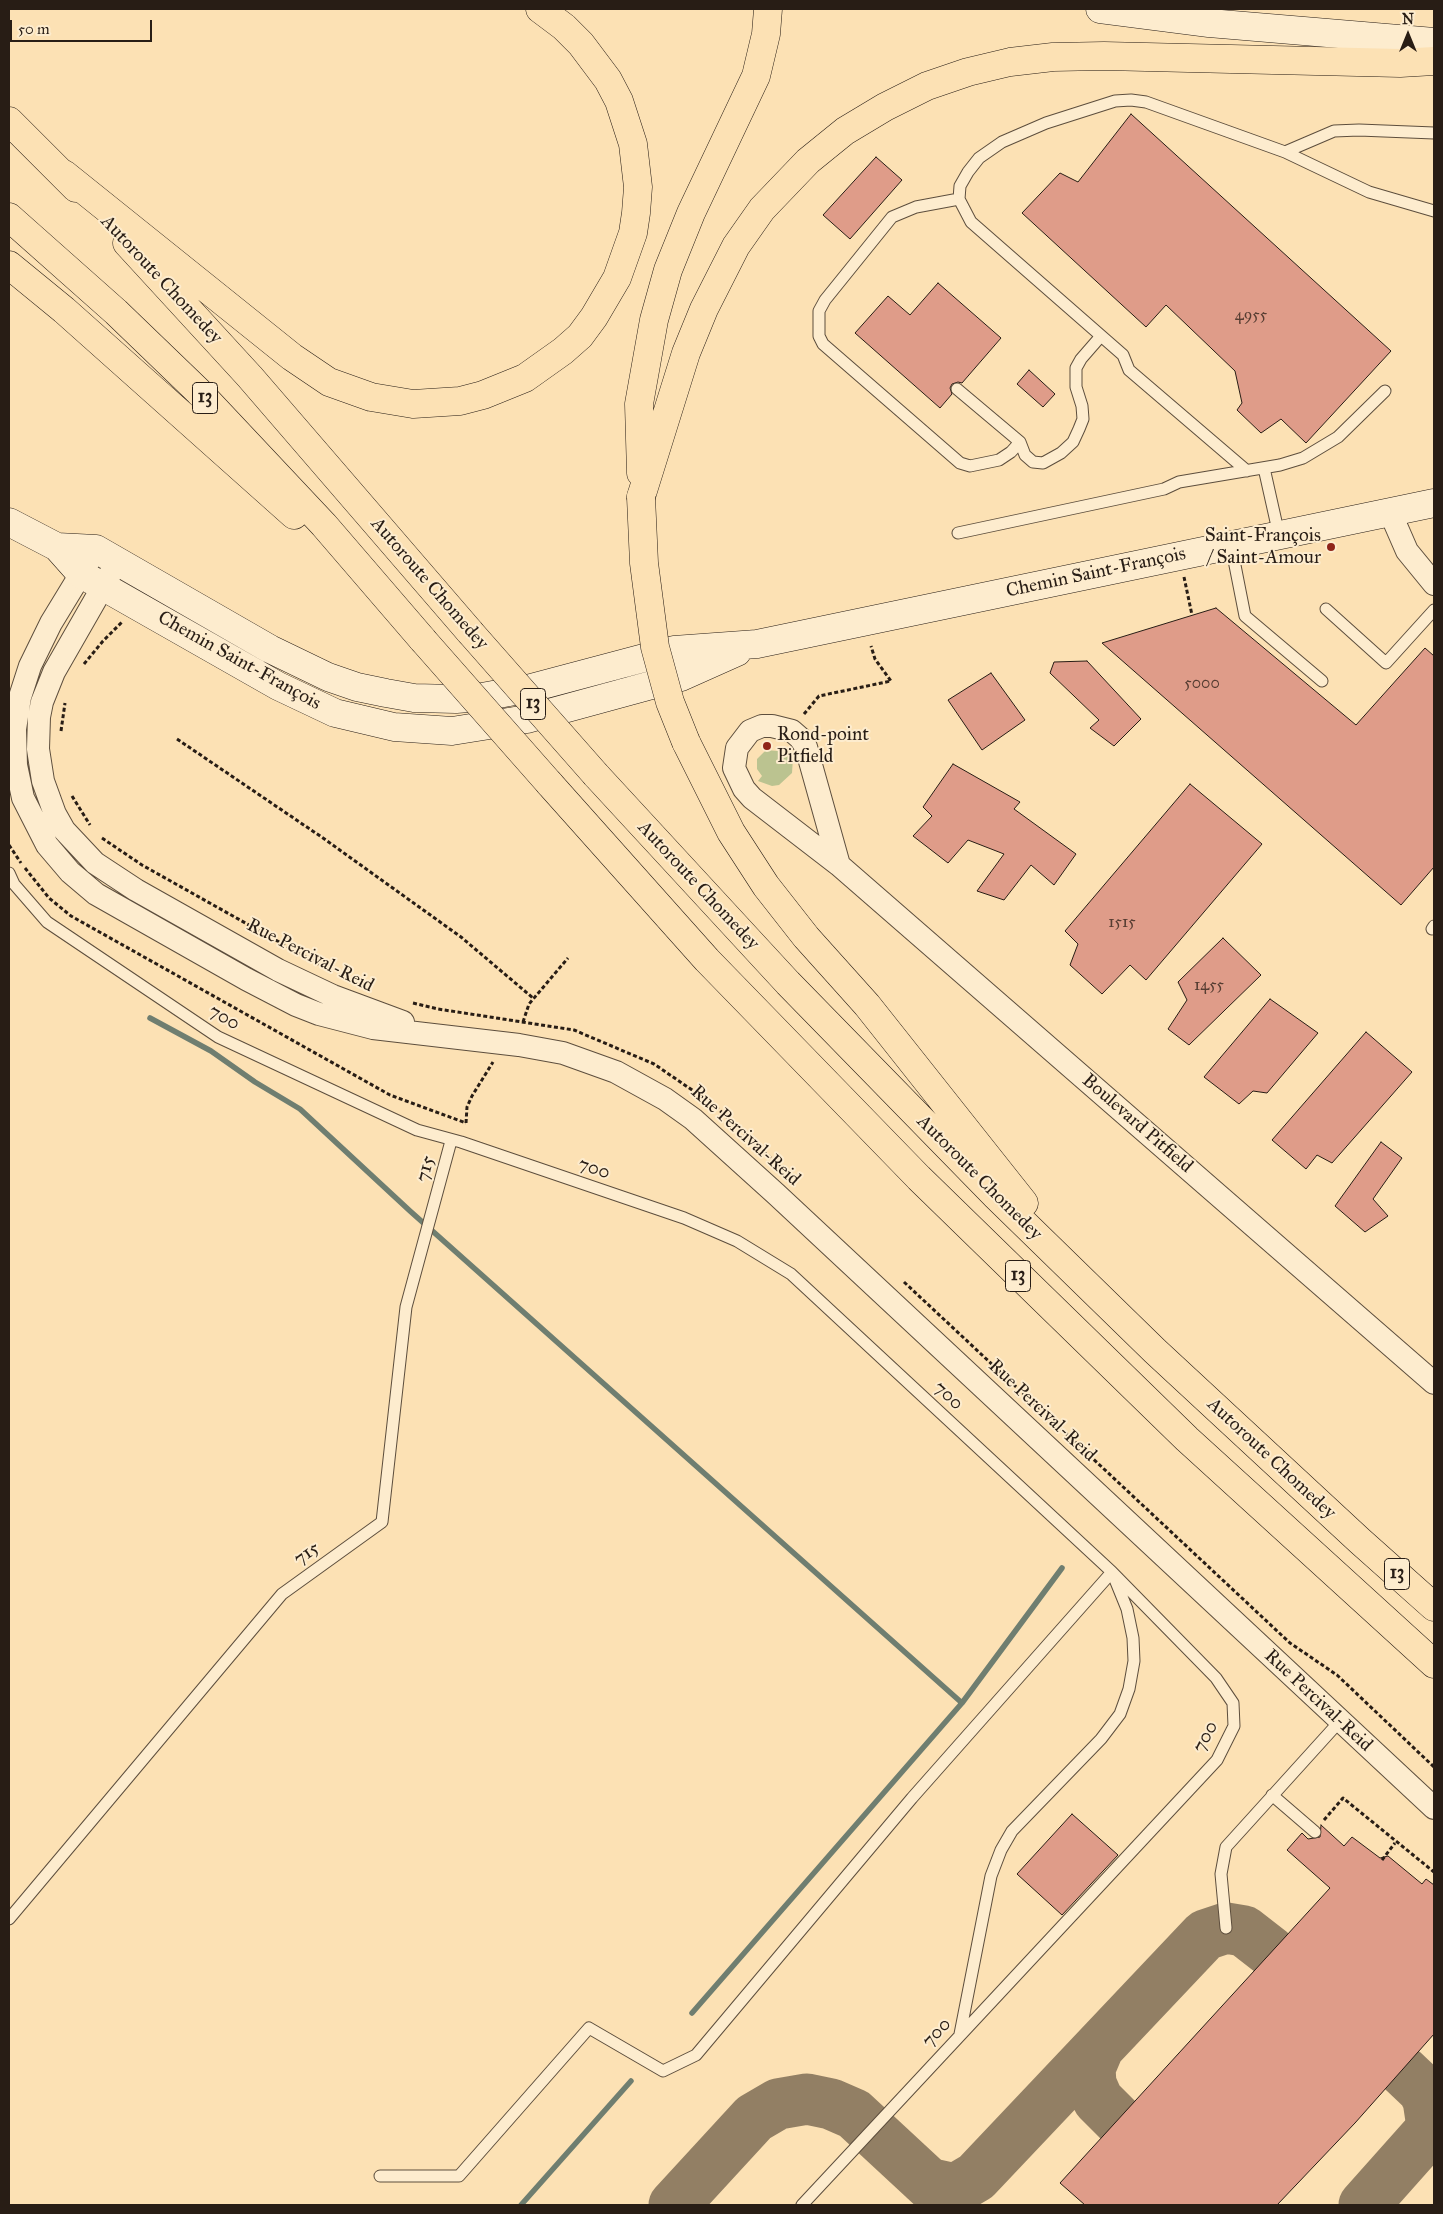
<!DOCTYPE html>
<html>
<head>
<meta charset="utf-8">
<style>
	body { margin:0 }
	#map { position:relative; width:1443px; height:2214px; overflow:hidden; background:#fce1b4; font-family:"IM FELL Great Primer",serif }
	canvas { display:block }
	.frame { position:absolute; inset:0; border:10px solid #281d15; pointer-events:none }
	.north { position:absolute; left:1383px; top:10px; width:50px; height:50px; -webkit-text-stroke:4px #fdecce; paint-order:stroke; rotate:0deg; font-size:14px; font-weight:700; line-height:20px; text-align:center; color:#281d15 }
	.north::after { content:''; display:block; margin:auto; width:18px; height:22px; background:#281d15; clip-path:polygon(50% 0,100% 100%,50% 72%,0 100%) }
	.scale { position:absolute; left:10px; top:20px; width:142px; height:22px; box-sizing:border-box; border:2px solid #281d15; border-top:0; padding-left:6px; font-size:15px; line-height:18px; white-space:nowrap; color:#281d15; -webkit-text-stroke:4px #fdecce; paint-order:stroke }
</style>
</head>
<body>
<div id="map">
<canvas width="1443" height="2214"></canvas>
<div class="frame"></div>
<div class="north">N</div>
<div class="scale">50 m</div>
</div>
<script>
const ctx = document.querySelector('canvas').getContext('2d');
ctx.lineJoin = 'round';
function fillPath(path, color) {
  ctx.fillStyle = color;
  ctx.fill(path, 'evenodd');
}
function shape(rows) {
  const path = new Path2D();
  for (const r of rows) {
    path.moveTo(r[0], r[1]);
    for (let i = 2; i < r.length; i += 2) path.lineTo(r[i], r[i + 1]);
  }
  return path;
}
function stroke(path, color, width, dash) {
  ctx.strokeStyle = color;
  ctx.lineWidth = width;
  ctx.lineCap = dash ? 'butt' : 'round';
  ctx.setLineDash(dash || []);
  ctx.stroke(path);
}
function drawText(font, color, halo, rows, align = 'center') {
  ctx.font = font + ' "IM FELL Great Primer",serif';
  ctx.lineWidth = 4;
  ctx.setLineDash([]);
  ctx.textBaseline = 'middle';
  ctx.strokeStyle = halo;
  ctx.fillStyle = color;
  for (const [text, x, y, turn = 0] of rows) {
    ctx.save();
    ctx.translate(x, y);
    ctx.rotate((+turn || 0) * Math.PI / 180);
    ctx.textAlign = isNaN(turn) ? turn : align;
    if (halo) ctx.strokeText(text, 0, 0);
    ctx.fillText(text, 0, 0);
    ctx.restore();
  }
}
fillPath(shape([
	[766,750,778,751,784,756,790,753,793,758,792,773,779,785,772,786,758,781,762,776,757,769,757,759]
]), '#bbc390');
stroke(shape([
	[150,1018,211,1051,255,1082,300,1109,410,1211,962,1703],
	[692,2013,962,1703,1062,1568],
	[521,2205,631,2081]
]), '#6f7e70', 5.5);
stroke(shape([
	[1098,2049,1090,2068,1091,2084,1098,2100,1118,2120],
	[924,2179,932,2184,950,2188,959,2187,976,2177,1205,1935,1226,1928,1244,1931,1271,1952],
	[674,2205,754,2118,778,2104,807,2099,831,2104,854,2114,950,2203],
	[1364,2205,1429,2132,1431,2120,1428,2100,1423,2090,1403,2071]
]), '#927f64', 51);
const building = shape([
	[1131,114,1391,351,1306,443,1281,419,1261,433,1237,410,1242,403,1235,371,1166,305,1146,327,1022,213,1060,173,1078,182,1131,114],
	[876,157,902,180,850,239,823,215,876,157],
	[938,283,1001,338,962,383,958,382,952,384,950,388,952,394,940,408,855,333,888,296,910,315,938,283],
	[1029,370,1055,394,1043,407,1017,384,1029,370],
	[1216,608,1356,725,1425,648,1434,656,1434,867,1401,905,1102,643,1216,608],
	[1087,661,1141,719,1114,746,1090,728,1099,720,1050,673,1054,662,1087,661],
	[991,673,1025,720,982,750,948,700,991,673],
	[953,764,1020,802,1014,809,1076,854,1054,885,1031,865,1004,900,977,891,1004,854,968,840,948,863,913,836,932,816,923,807,953,764],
	[1190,784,1262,844,1146,980,1130,965,1102,994,1070,965,1078,944,1065,931,1190,784],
	[1223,938,1261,975,1189,1045,1168,1029,1187,1000,1178,982,1223,938],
	[1270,999,1318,1033,1267,1093,1253,1091,1239,1104,1204,1077,1270,999],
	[1366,1032,1412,1072,1332,1163,1317,1155,1306,1169,1272,1140,1366,1032],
	[1381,1142,1402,1158,1373,1199,1388,1216,1365,1232,1335,1206,1381,1142],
	[1072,1814,1118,1855,1062,1915,1017,1874,1072,1814],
	[1321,1825,1344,1846,1352,1837,1380,1858,1388,1856,1422,1884,1426,1879,1434,1885,1434,2034,1355,2123,1277,2205,1085,2205,1060,2183,1330,1888,1287,1850,1302,1833,1308,1839,1320,1837,1321,1825]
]);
fillPath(building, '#df9c89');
stroke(building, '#281d15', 1);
const lane = shape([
	[1285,152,1334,131,1359,130,1434,133],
	[959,199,916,207,892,217,825,300,819,311,819,336,823,344,960,463,970,466,999,460,1011,452,1020,442],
	[957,389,1020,442,1025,455,1033,462,1043,463,1061,453,1073,442,1079,429,1083,419,1082,406,1076,387,1076,368,1081,359,1101,336],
	[1264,468,1279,535],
	[1247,471,1129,370,1123,355,971,222,959,199,960,186,968,172,979,158,1002,142,1046,123,1115,101,1131,100,1146,102,1285,152,1369,192,1434,211],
	[958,533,1164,489,1179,482,1280,465,1303,458,1338,437,1385,391],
	[1231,545,1245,616,1322,681],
	[1326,609,1386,663,1434,610],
	[9,873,14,884,47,922,218,1037,417,1130,461,1142,684,1218,737,1241,791,1274,1112,1572,1216,1678,1233,1703,1234,1726,1217,1760,802,2205],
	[1432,929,1434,926],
	[1272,1795,1315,1832],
	[9,1919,282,1594,382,1522,406,1307,451,1141],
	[1226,1928,1221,1874,1226,1847,1340,1721],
	[380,2176,459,2176,589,2028,663,2071,696,2055,912,1798,1112,1572,1127,1609,1133,1638,1134,1661,1129,1689,1120,1714,1101,1739,1012,1831,1001,1850,991,1876,960,2034]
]);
const street = shape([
	[1390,512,1407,551,1434,584],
	[90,559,51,623,30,666,20,697,15,729,16,765,23,798,47,845,70,872,96,894,246,979,296,1005,319,1014,373,1028,519,1045,563,1053,616,1072,665,1099,693,1119,776,1194,1434,1808],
	[117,562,54,672,42,702,39,717,38,749,43,781,55,814,64,830,95,863,136,890,278,970,333,996,403,1022],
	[839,865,806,747,800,738,792,731,772,726,762,726,750,731,737,748,734,768,744,789,752,798,839,865,1434,1383]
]);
const secondary = shape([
	[1100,9,1209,23,1434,42],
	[9,522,57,547,81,574,278,686,335,713,394,727,452,731,527,719,681,677,737,652],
	[57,547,96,549,270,649,328,677,357,687,386,693,414,698,456,699,482,697,531,688,674,650,757,644,1434,503]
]);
const highway = shape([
	[9,121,76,188],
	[64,174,292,357,329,382,371,397,413,404,460,401,483,395,525,378,563,351,580,336,594,317,617,278,633,233,636,213,638,187,633,144,619,101,608,80,581,44,564,27,540,9],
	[9,217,116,312,198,391,324,525,423,640],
	[127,243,250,377,470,632],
	[9,265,64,310,294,515],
	[641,473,639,404,654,320,668,270,691,213,756,76,766,34,768,9],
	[641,497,686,353,704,309,736,246,762,209,808,161,845,131,885,107,927,86,968,72,1010,62,1053,57,1104,56,1400,63,1434,61],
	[686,742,731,832,766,886,806,937,867,1005,1024,1203],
	[596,775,788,983,996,1196,1155,1351,1360,1541,1434,1607],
	[549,783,707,960,919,1178,1187,1439,1434,1664]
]);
stroke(lane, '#5d4e3d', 13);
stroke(street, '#5d4e3d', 24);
stroke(secondary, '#281d15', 29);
stroke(highway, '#281d15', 29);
stroke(shape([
	[1184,577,1192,615],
	[84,664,103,641,122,622],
	[804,714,819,696,891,681,875,659,871,646],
	[61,731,65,703],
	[177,739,323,838,461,937,533,998],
	[72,796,90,825],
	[102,838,142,865,322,966],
	[9,845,21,863],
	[25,868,49,898,71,916,390,1095,466,1123],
	[413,1003,438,1009,574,1030,654,1064,714,1105,793,1179],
	[523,1022,529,1004,568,958],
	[466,1123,467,1107,472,1096,493,1062],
	[904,1282,1290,1643,1337,1675,1434,1767],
	[1324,1820,1343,1798,1434,1872],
	[1382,1860,1395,1843]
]), '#281d15', 3, [4, 2.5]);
stroke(lane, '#fdecce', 11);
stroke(street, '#fdecce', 22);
stroke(secondary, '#fdecce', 28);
stroke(highway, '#fce1b4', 28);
const highwayBridge = shape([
	[641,497,644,563,655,647,670,702,686,742],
	[470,632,596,775],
	[423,640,549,783]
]);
stroke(highwayBridge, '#281d15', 29, []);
stroke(highwayBridge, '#fce1b4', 28);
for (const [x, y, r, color] of [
	[1331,547,5,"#8f2418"],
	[767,746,5,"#8f2418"]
]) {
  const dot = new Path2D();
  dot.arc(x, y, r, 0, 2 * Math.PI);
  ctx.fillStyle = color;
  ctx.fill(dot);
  stroke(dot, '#fdecce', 2);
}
drawText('16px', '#563d32', null, [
	["4955",1251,316],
	["5000",1202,684],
	["1515",1122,923],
	["1455",1209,986]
]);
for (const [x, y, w] of [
	[205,398,25],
	[533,704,25],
	[1018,1276,25],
	[1397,1574,25]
]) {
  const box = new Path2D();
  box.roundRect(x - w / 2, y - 15.5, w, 31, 4);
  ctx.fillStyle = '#fdecce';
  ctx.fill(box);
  stroke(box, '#281d15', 1);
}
drawText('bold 18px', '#281d15', null, [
	["13",205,398],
	["13",533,704],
	["13",1018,1276],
	["13",1397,1574]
]);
drawText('19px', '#281d15', '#fdecce', [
	["Autoroute Chomedey",161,280,47],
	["Chemin Saint-François",1096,573,-12],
	["Autoroute Chomedey",429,584,49],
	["Chemin Saint-François",239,661,29],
	["Autoroute Chomedey",698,886,47],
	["Rue Percival-Reid",310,956,27],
	["700",224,1018,30],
	["Boulevard Pitfield",1137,1124,41],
	["Rue Percival-Reid",745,1136,42],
	["715",426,1169,-75],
	["700",594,1169,19],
	["Autoroute Chomedey",979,1178,45],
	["700",948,1396,43],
	["Rue Percival-Reid",1042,1411,43],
	["Autoroute Chomedey",1271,1459,43],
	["715",307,1554,-35],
	["Rue Percival-Reid",1318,1701,43],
	["700",1206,1737,-62],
	["700",937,2033,-47]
]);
drawText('19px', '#281d15', '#fdecce', [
	["Saint-François",1321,536],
	["/ Saint-Amour",1321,558],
	["Rond-point",777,735,"left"],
	["Pitfield",777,757,"left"]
], 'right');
</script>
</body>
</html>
